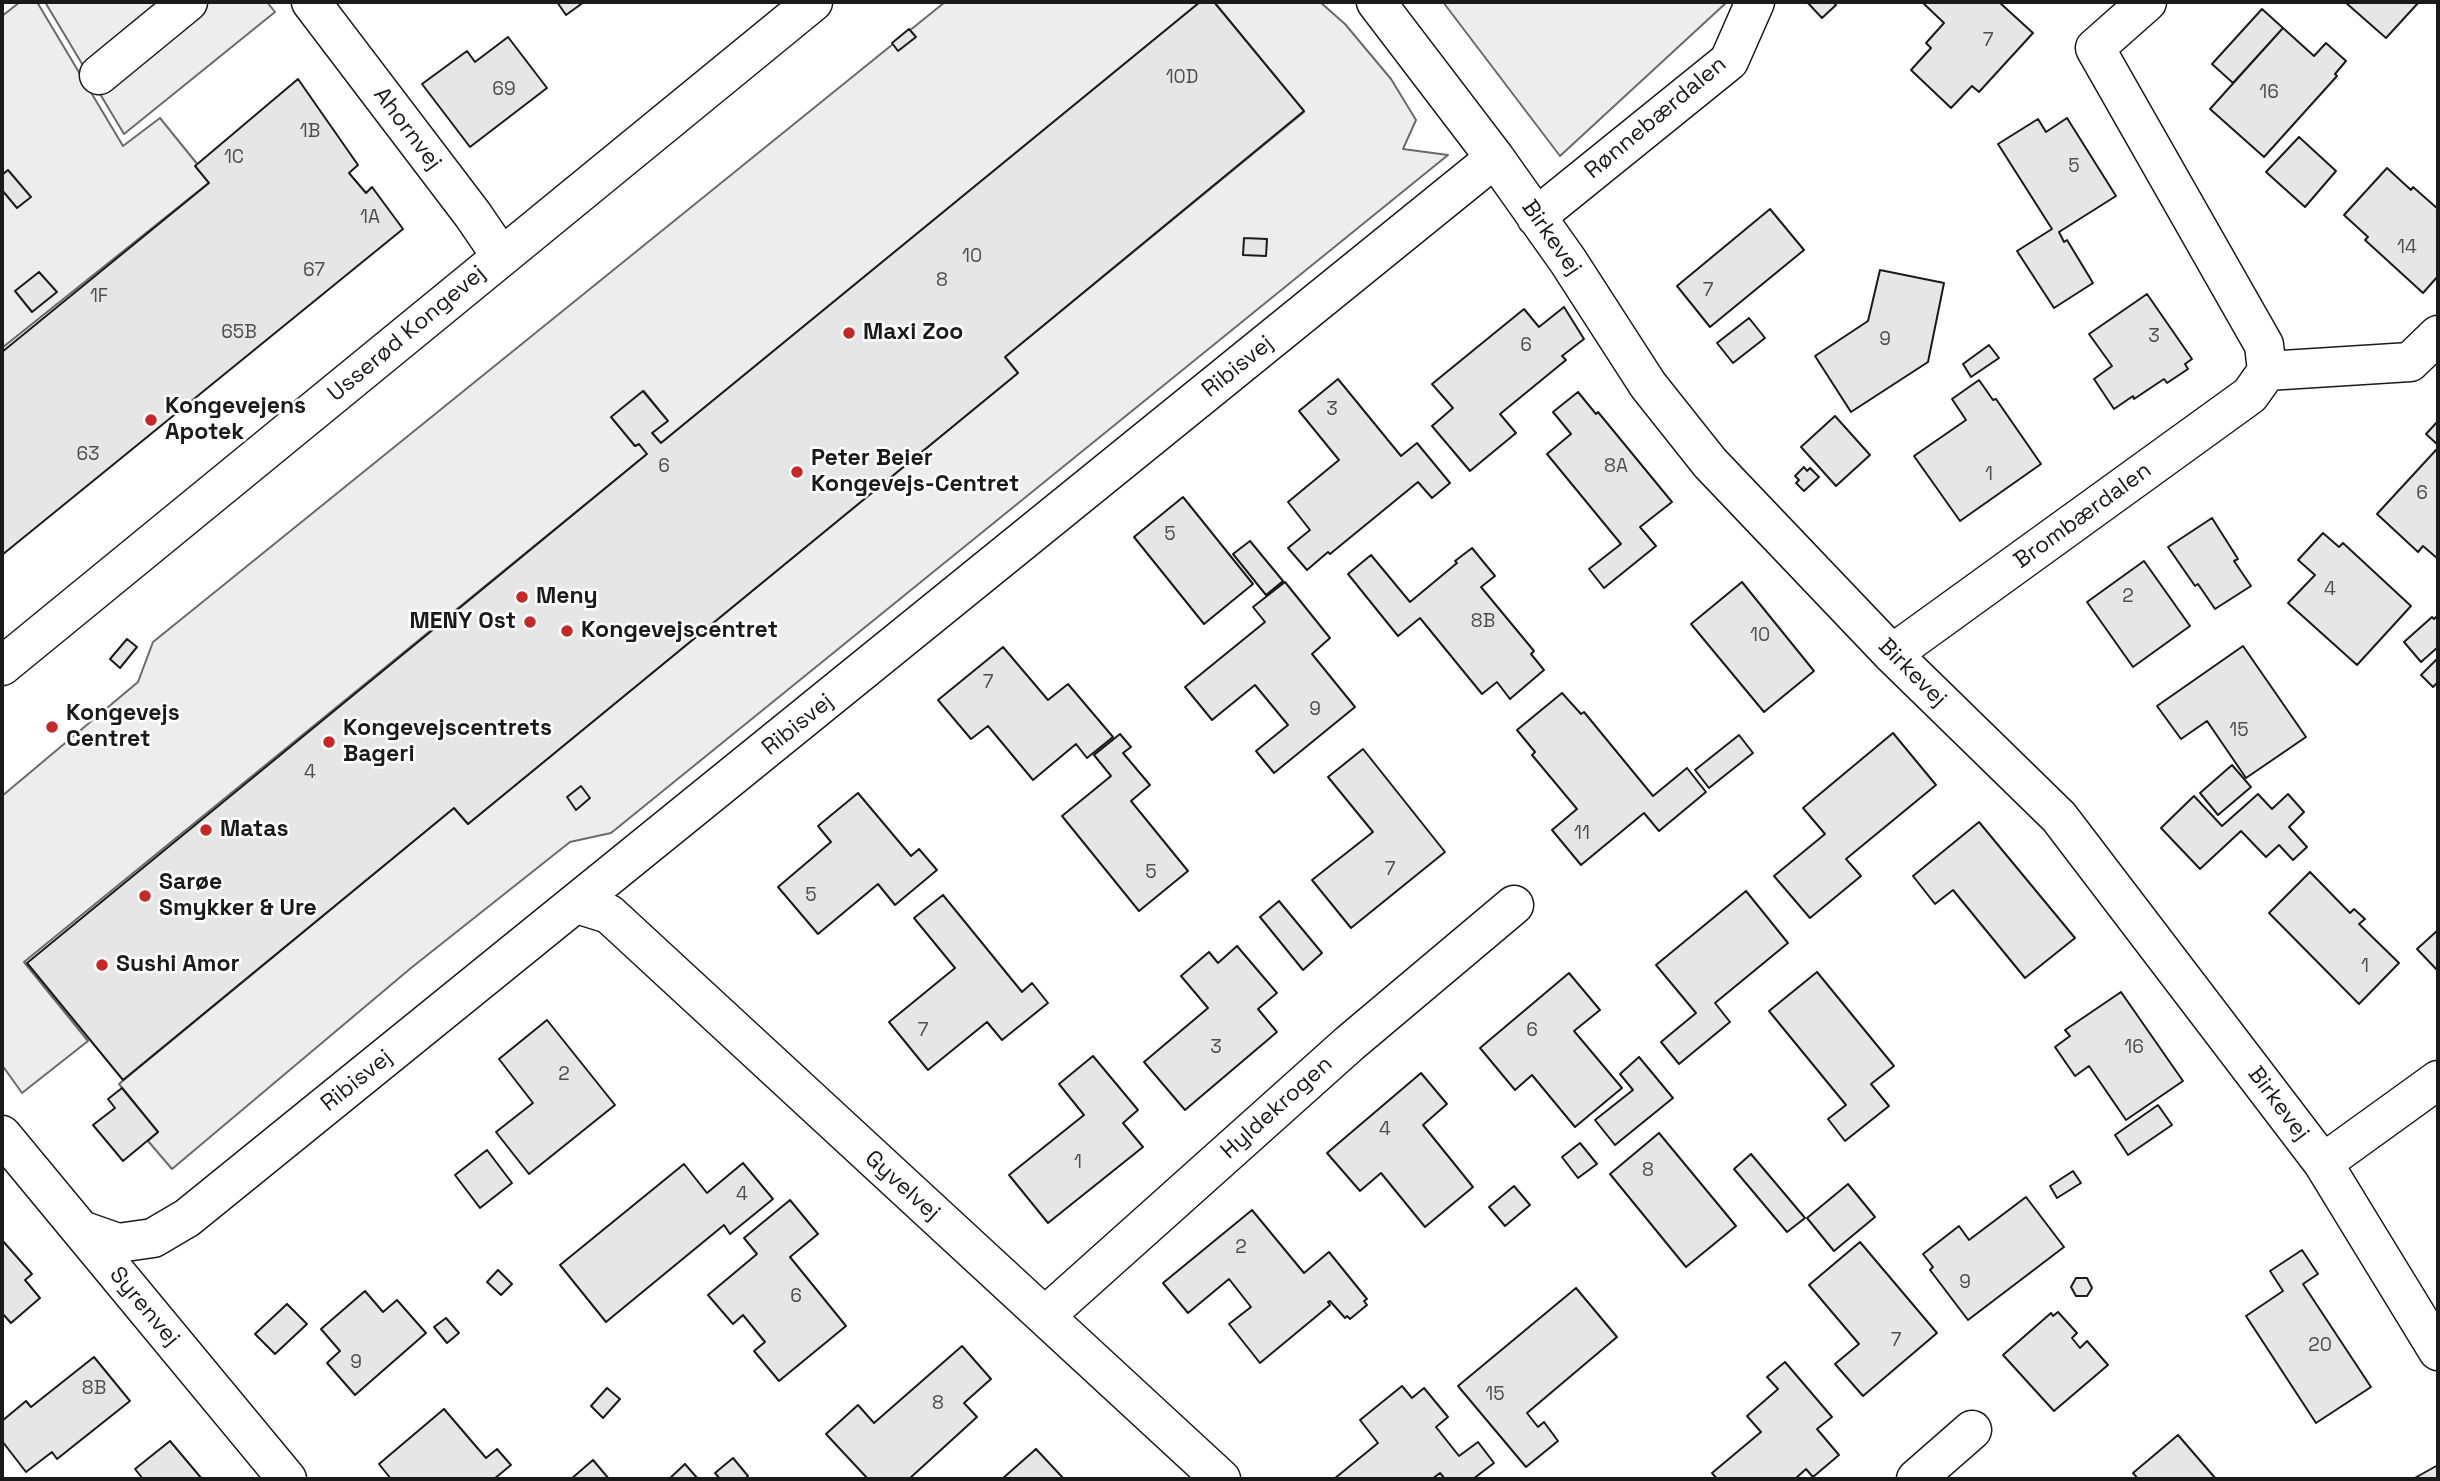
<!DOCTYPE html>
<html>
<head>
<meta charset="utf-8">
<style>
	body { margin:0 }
	#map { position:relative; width:2440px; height:1481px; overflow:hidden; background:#fff; font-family:"Space Grotesk",sans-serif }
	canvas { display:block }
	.frame { position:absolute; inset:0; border:4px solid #1a1a1a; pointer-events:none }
</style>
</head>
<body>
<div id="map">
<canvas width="2440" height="1481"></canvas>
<div class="frame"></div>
</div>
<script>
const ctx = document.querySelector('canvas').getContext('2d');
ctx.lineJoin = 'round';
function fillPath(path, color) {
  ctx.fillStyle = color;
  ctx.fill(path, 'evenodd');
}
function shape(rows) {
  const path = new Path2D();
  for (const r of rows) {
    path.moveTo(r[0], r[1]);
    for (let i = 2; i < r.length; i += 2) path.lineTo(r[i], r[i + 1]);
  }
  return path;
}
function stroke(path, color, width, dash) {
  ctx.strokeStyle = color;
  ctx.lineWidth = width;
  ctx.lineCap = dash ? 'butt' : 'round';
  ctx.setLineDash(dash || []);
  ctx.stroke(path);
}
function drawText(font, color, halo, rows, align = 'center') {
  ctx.font = font + ' "Space Grotesk",sans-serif';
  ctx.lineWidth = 5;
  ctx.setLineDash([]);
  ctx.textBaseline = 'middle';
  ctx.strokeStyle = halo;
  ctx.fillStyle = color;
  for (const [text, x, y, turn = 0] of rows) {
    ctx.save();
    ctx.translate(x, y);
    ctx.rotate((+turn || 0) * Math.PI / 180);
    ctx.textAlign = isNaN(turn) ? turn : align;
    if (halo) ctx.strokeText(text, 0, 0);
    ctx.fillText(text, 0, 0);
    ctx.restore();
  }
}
const parking = shape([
	[20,2,37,2,123,146,160,118,211,181,2,348,2,16,20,2],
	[45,2,267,2,275,12,124,134,45,2],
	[945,2,1200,2,661,443,652,433,667,420,644,391,612,417,635,446,639,444,647,454,24,962,88,1041,22,1093,2,1065,2,796,138,682,153,642,945,2],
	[1214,2,1320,2,1345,24,1391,79,1416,120,1403,149,1448,155,611,833,570,842,411,968,172,1169,148,1141,158,1132,119,1084,454,808,468,824,1018,373,1005,357,1304,112,1214,2],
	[1443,2,1727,2,1560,156,1443,2]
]);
fillPath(parking, '#ededed');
stroke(parking, '#6a6a6a', 2);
const building = shape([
	[557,2,584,2,566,15,557,2],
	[1200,2,1214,2,1304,111,1005,357,1018,373,468,824,454,808,123,1080,27,963,647,454,639,444,635,446,611,417,643,391,668,421,652,433,661,443,1200,2],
	[1807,2,1833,2,1836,5,1822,18,1807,2],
	[1922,2,1999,2,2033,33,1979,92,1972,86,1951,108,1911,70,1931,48,1926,43,1944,23,1922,2],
	[2345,2,2419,2,2386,38,2345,2],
	[2262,9,2283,28,2233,83,2212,64,2262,9],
	[2283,28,2314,56,2326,43,2346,61,2335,74,2337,76,2264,157,2210,109,2283,28],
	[909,29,916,37,898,51,892,43,909,29],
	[508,37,547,88,470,147,422,84,467,51,475,62,508,37],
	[298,79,358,165,349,173,366,193,372,187,403,229,2,555,2,352,209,183,195,166,298,79],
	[2067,118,2116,196,2059,232,2064,242,2067,240,2093,283,2054,308,2017,251,2052,229,1998,144,2038,119,2046,132,2067,118],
	[2299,137,2336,171,2305,207,2266,172,2299,137],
	[2387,168,2411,190,2413,187,2438,209,2438,276,2423,293,2365,240,2368,237,2344,215,2387,168],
	[8,170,31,197,17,208,2,190,2,175,8,170],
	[1770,209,1804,250,1710,327,1677,286,1770,209],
	[1244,238,1267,239,1266,256,1243,255,1244,238],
	[1880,270,1944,283,1928,362,1851,412,1815,356,1868,321,1880,270],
	[39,272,57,292,32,312,15,291,39,272],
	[2147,294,2192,359,2185,364,2188,369,2167,383,2164,379,2134,399,2133,396,2114,409,2094,379,2112,366,2089,334,2147,294],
	[1564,307,1584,339,1562,356,1566,360,1500,414,1516,433,1470,471,1432,426,1453,408,1432,384,1524,309,1539,327,1564,307],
	[1749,318,1765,338,1733,363,1717,343,1749,318],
	[1989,345,1999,358,1971,377,1963,364,1989,345],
	[1338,379,1401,456,1417,443,1450,483,1432,498,1418,482,1330,554,1328,552,1307,570,1288,548,1310,530,1288,502,1339,460,1299,411,1338,379],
	[1979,380,1993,400,1996,399,2041,464,1960,521,1914,456,1966,420,1952,399,1979,380],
	[1578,392,1596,414,1598,412,1672,502,1640,527,1656,546,1604,588,1589,569,1621,544,1547,454,1571,434,1553,412,1578,392],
	[1835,416,1870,455,1836,486,1801,447,1835,416],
	[2438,421,2438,445,2426,434,2438,421],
	[2436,450,2438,452,2438,559,2423,546,2418,552,2377,514,2436,450],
	[1804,467,1807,471,1810,468,1819,477,1804,491,1796,483,1799,480,1795,476,1804,467],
	[1183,497,1253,584,1204,624,1134,537,1183,497],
	[2212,518,2238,559,2234,561,2251,586,2215,609,2198,584,2195,586,2168,547,2212,518],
	[2323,533,2339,547,2343,543,2411,606,2357,665,2288,603,2315,575,2298,560,2323,533],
	[1250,541,1283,581,1266,595,1233,554,1250,541],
	[1472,548,1495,576,1481,587,1534,651,1531,654,1544,670,1510,699,1497,682,1482,694,1420,618,1398,636,1348,574,1371,555,1410,602,1457,563,1455,561,1472,548],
	[2144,561,2190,626,2133,667,2087,602,2144,561],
	[1285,582,1330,638,1312,654,1355,707,1274,773,1256,751,1288,725,1255,685,1212,720,1185,687,1265,622,1253,607,1285,582],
	[1742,582,1814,671,1764,712,1691,624,1742,582],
	[2438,615,2438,647,2421,662,2404,642,2432,617,2434,619,2438,615],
	[127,639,137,647,120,668,110,659,127,639],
	[2243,646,2306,737,2246,778,2207,721,2181,739,2157,706,2243,646],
	[1003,647,1048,700,1068,684,1113,737,1087,758,1076,744,1033,780,988,726,971,739,938,700,1003,647],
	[2438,658,2438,682,2433,687,2421,675,2438,658],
	[1562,693,1581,714,1584,712,1653,796,1687,768,1706,792,1659,831,1644,813,1581,865,1552,830,1577,809,1532,755,1535,752,1517,730,1562,693],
	[1893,733,1936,785,1846,859,1861,876,1810,918,1774,876,1825,834,1803,808,1893,733],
	[1120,734,1131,747,1123,753,1150,785,1131,801,1188,871,1139,911,1062,816,1111,776,1094,755,1120,734],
	[1739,735,1753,753,1709,788,1695,770,1739,735],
	[1363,749,1445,852,1351,928,1312,880,1373,832,1328,777,1363,749],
	[2232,765,2251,787,2218,815,2200,793,2232,765],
	[581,786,590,798,576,810,567,797,581,786],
	[858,793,911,856,919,849,937,870,895,905,878,884,818,934,778,887,831,842,818,826,858,793],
	[2258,794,2272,809,2288,794,2304,812,2289,827,2307,847,2293,860,2279,845,2266,857,2241,831,2200,869,2161,828,2194,796,2222,826,2258,794],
	[1979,822,2075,938,2025,978,1953,890,1935,904,1913,876,1979,822],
	[2310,872,2350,913,2354,909,2365,919,2359,924,2399,963,2359,1004,2269,913,2310,872],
	[1746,891,1788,943,1715,1003,1730,1022,1679,1064,1661,1042,1696,1013,1656,965,1746,891],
	[943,895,1022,992,1032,983,1048,1003,1002,1040,987,1022,928,1070,889,1022,955,968,914,918,943,895],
	[1279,901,1322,953,1303,970,1260,917,1279,901],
	[2438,930,2438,971,2417,949,2438,930],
	[1237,946,1277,993,1258,1009,1277,1032,1185,1110,1144,1062,1208,1008,1181,976,1209,952,1218,963,1237,946],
	[1817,972,1894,1066,1871,1084,1889,1106,1845,1141,1828,1119,1846,1105,1769,1011,1817,972],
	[1569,973,1600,1010,1574,1031,1622,1088,1575,1127,1532,1075,1515,1090,1480,1048,1569,973],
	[2121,992,2183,1081,2126,1120,2089,1066,2075,1076,2055,1047,2070,1036,2065,1030,2121,992],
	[547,1020,615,1105,529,1174,496,1132,533,1103,499,1059,547,1020],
	[1093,1056,1138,1110,1123,1123,1143,1147,1048,1223,1009,1175,1084,1115,1059,1084,1093,1056],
	[1639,1057,1673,1098,1615,1145,1595,1120,1633,1090,1620,1074,1639,1057],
	[1421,1073,1447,1104,1423,1125,1473,1187,1425,1227,1381,1173,1360,1191,1327,1153,1421,1073],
	[122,1088,158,1132,123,1161,93,1125,115,1108,108,1099,122,1088],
	[2158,1105,2172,1125,2128,1155,2115,1135,2158,1105],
	[1659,1133,1736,1226,1686,1267,1610,1174,1659,1133],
	[1580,1143,1597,1164,1578,1178,1562,1157,1580,1143],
	[487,1150,512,1183,480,1208,455,1175,487,1150],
	[1751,1154,1805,1218,1787,1232,1734,1169,1751,1154],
	[743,1163,773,1199,730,1234,724,1225,606,1322,560,1265,684,1164,707,1193,743,1163],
	[2073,1171,2081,1183,2057,1198,2050,1186,2073,1171],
	[1848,1184,1875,1217,1834,1251,1807,1218,1848,1184],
	[1514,1186,1530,1205,1505,1226,1489,1207,1514,1186],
	[2026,1197,2064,1247,1968,1320,1930,1270,1933,1267,1923,1254,1959,1226,1969,1240,2026,1197],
	[790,1200,818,1234,790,1257,846,1326,779,1381,754,1351,765,1342,743,1315,733,1324,708,1295,757,1254,744,1238,790,1200],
	[1252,1210,1304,1273,1329,1252,1367,1299,1364,1301,1367,1305,1350,1319,1347,1316,1345,1318,1330,1301,1328,1302,1330,1305,1260,1363,1229,1324,1251,1307,1229,1279,1188,1313,1163,1283,1252,1210],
	[2,1240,32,1274,25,1280,40,1298,11,1323,2,1313,2,1240],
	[1860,1242,1937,1333,1863,1396,1835,1364,1859,1344,1809,1285,1860,1242],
	[2302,1250,2318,1274,2303,1284,2371,1387,2316,1423,2246,1316,2283,1291,2270,1271,2302,1250],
	[498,1270,512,1284,501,1295,487,1282,498,1270],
	[2076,1278,2087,1278,2092,1288,2087,1296,2076,1296,2071,1287,2076,1278],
	[1576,1288,1617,1337,1527,1413,1538,1427,1544,1422,1558,1441,1526,1467,1458,1386,1576,1288],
	[365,1291,383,1312,397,1300,426,1333,355,1395,327,1363,340,1351,321,1329,365,1291],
	[287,1304,307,1324,275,1354,255,1334,287,1304],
	[2058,1312,2077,1333,2072,1338,2080,1348,2087,1341,2108,1365,2054,1411,2003,1355,2051,1313,2053,1316,2058,1312],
	[446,1318,459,1333,447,1343,434,1327,446,1318],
	[962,1346,991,1379,964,1403,977,1417,909,1479,868,1479,826,1434,858,1405,874,1423,962,1346],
	[94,1357,130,1401,57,1459,52,1452,26,1472,2,1441,2,1421,26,1401,31,1407,94,1357],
	[1785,1362,1832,1417,1817,1429,1839,1455,1813,1477,1806,1469,1795,1479,1717,1479,1712,1473,1761,1432,1747,1416,1778,1389,1767,1377,1785,1362],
	[1402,1386,1412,1398,1424,1388,1448,1417,1436,1427,1459,1456,1478,1442,1494,1463,1473,1479,1445,1479,1440,1473,1432,1479,1334,1479,1378,1443,1360,1420,1402,1386],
	[607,1388,620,1399,603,1418,591,1406,607,1388],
	[444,1409,486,1458,497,1449,511,1465,494,1479,391,1479,379,1464,444,1409],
	[2178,1435,2216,1479,2138,1479,2133,1473,2178,1435],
	[170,1441,202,1479,143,1479,135,1469,170,1441],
	[1036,1449,1064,1479,1002,1479,1036,1449],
	[733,1458,748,1476,745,1479,720,1479,715,1473,733,1458],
	[593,1460,609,1479,571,1479,593,1460],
	[685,1464,698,1479,669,1479,685,1464],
	[2438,1465,2438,1479,2413,1479,2438,1465]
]);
fillPath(building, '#e6e6e6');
stroke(building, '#1a1a1a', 2);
const minor = shape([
	[311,2,473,215,501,256],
	[1376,2,1495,158,1568,261,1648,385,1710,463,1892,654,2059,817,2323,1163,2438,1351],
	[99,75,188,2],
	[1536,217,1729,61,1755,2],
	[2267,371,2410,362,2438,335],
	[1892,654,2250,395,2267,371,2264,345,2095,48,2147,2],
	[577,904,609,914,1221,1479],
	[2,1135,287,1479],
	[2323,1163,2438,1080],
	[81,1230,118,1243,153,1238,187,1218,1495,158],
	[1045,1316,1350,1043,1514,905],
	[1916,1479,1972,1430]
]);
const secondary = shape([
	[2,666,813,2]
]);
stroke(minor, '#1a1a1a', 41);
stroke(secondary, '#1a1a1a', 41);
stroke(minor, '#fff', 38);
stroke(secondary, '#fff', 38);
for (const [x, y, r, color] of [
	[849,333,7,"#c62828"],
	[151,420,7,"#c62828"],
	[797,472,7,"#c62828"],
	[522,597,7,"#c62828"],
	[530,622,7,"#c62828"],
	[567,631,7,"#c62828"],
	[52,727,7,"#c62828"],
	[329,742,7,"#c62828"],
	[206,830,7,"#c62828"],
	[145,896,7,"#c62828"],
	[102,965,7,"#c62828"]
]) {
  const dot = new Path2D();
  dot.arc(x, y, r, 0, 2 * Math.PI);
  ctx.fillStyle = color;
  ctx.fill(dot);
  stroke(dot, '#fff', 2.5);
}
drawText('19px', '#4d4d4d', null, [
	["7",1988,41],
	["10D",1182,78],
	["69",504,90],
	["16",2269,93],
	["1B",310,132],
	["1C",234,158],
	["5",2074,167],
	["1A",370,218],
	["14",2407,248],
	["10",972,257],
	["67",314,271],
	["8",942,281],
	["7",1708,291],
	["1F",99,297],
	["65B",239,333],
	["3",2154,337],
	["9",1885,340],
	["6",1526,346],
	["3",1332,410],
	["63",88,455],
	["6",664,467],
	["8A",1616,467],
	["1",1989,475],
	["6",2422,494],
	["5",1170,535],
	["4",2330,590],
	["2",2128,597],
	["8B",1483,622],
	["10",1760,636],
	["7",988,683],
	["9",1315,710],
	["15",2239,731],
	["4",310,773],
	["11",1582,834],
	["7",1390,870],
	["5",1151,873],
	["5",811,896],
	["1",2365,967],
	["7",923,1031],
	["6",1532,1031],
	["3",1216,1048],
	["16",2134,1048],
	["2",564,1075],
	["4",1385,1130],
	["1",1078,1163],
	["8",1648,1171],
	["4",742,1195],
	["2",1241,1248],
	["9",1965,1283],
	["6",796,1297],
	["7",1896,1341],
	["20",2320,1346],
	["9",356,1363],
	["8B",94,1389],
	["15",1495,1395],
	["8",938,1404]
]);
drawText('23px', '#1a1a1a', '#fff', [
	["Rønnebærdalen",1656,118,-40],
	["Ahornvej",407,129,53],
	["Birkevej",1551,238,55],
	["Usserød Kongevej",407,334,-40],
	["Ribisvej",1238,367,-39],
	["Brombærdalen",2083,516,-36],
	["Birkevej",1912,673,45],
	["Ribisvej",798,725,-39],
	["Ribisvej",357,1081,-39],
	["Birkevej",2278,1104,53],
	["Hyldekrogen",1277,1108,-42],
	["Gyvelvej",902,1186,42],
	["Syrenvej",144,1307,50]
]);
drawText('bold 23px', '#1a1a1a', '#fff', [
	["Maxi Zoo",863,333],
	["Kongevejens",165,407],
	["Apotek",165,433],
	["Peter Beier",811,459],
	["Kongevejs-Centret",811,485],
	["Meny",536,597],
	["MENY Ost",516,622,"right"],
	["Kongevejscentret",581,631],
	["Kongevejs",66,714],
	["Centret",66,740],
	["Kongevejscentrets",343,729],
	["Bageri",343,755],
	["Matas",220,830],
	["Sarøe",159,883],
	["Smykker & Ure",159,909],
	["Sushi Amor",116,965]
], 'left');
</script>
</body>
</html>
